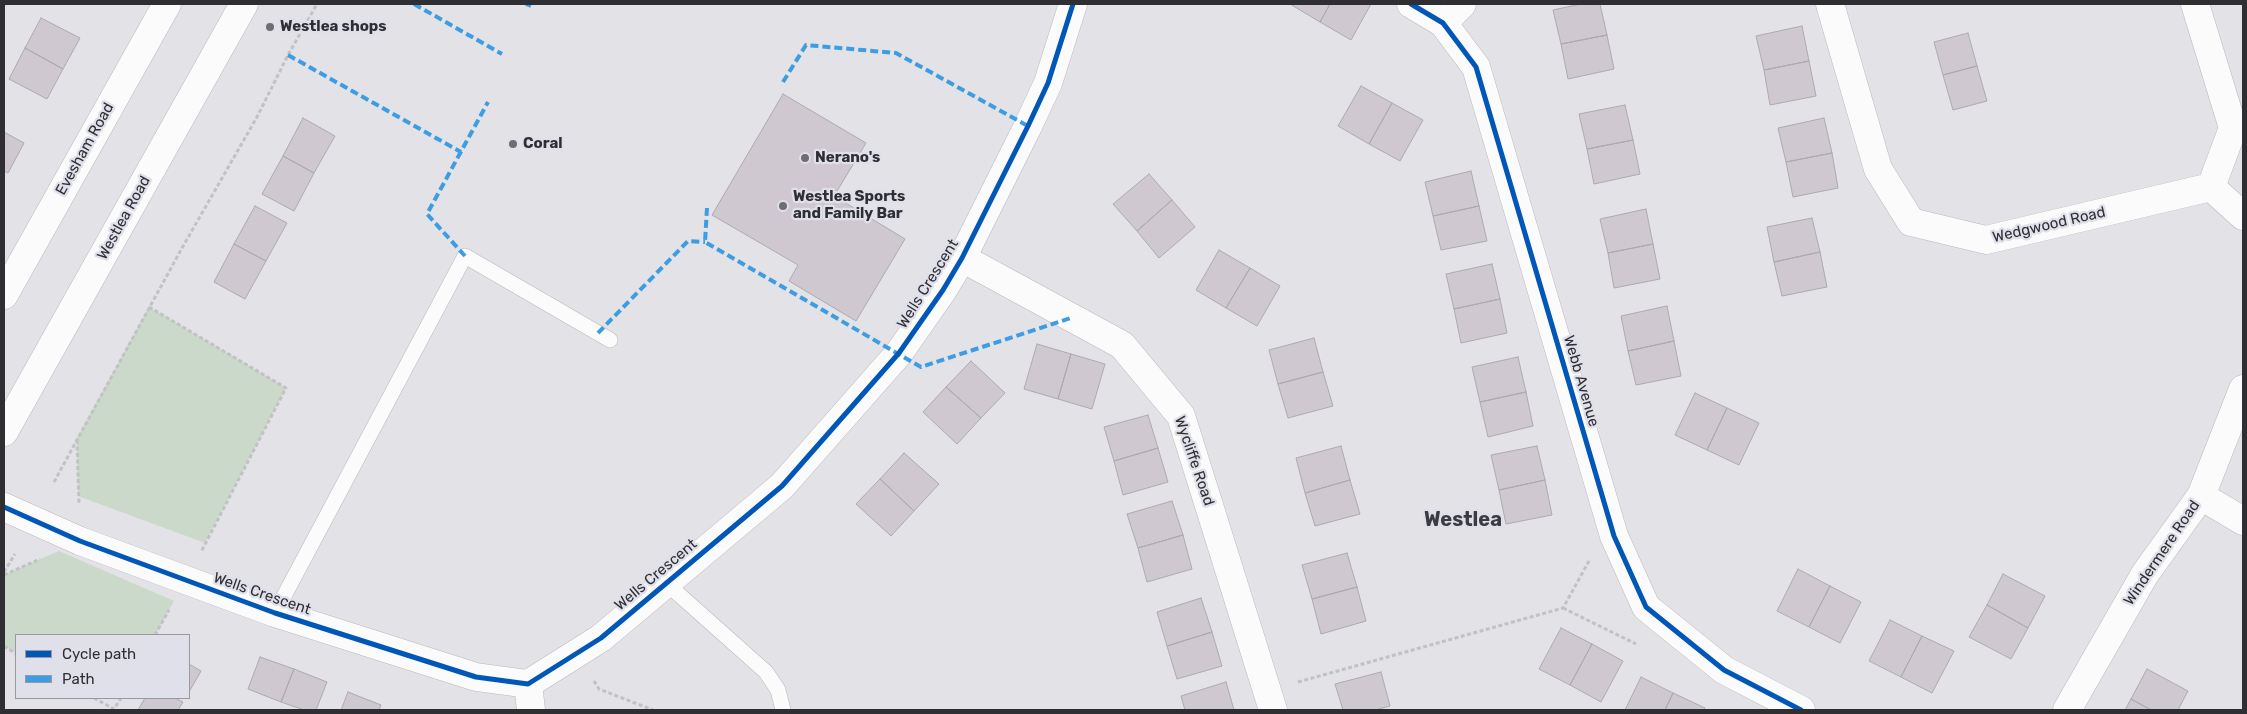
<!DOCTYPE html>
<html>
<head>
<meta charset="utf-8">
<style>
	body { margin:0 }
	#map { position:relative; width:2247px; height:714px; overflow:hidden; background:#e2e2e7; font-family:Rubik,sans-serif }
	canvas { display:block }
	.frame { position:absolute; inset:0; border:5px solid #2f2f33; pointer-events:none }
	.legend { position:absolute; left:15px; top:634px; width:175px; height:65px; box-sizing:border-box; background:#dfe0ea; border:1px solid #9999a1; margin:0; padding:6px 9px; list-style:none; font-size:15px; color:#2f2f33 }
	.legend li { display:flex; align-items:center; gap:10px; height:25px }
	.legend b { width:25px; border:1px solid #9999a1 }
</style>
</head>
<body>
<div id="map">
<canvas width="2247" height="714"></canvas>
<div class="frame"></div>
<ul class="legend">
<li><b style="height:6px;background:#0057b8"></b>Cycle path</li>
<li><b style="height:6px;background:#3d9de2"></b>Path</li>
</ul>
</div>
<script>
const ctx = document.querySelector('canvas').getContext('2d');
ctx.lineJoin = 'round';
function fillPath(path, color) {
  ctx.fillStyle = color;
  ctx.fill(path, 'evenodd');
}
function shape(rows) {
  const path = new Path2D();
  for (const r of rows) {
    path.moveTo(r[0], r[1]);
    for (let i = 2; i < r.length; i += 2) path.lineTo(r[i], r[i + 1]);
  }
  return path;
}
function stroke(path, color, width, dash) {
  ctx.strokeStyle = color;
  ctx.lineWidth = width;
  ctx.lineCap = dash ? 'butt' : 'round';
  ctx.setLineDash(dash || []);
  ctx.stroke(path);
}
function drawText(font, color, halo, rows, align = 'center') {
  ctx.font = font + ' Rubik,sans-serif';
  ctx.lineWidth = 4.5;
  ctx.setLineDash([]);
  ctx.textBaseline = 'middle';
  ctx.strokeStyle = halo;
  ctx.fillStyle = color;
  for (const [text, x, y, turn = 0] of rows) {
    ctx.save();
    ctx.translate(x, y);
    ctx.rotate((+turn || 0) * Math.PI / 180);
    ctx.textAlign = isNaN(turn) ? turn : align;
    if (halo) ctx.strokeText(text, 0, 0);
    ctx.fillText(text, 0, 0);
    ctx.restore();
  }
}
fillPath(shape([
	[149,307,286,388,205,543,78,496,77,438],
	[59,551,174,601,155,635,16,635,16,653,4,646,4,575]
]), '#cbd9ca');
const building = shape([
	[1290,4,1330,4,1320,22,1290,4],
	[1330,4,1371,4,1351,40,1320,22,1330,4],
	[1581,4,1600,4,1607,35,1561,44,1553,10,1581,4],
	[41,18,80,38,63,69,25,48,41,18],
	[1802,26,1809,61,1764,70,1756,36,1802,26],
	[1968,33,1977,66,1943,75,1934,42,1968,33],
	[1607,35,1614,69,1568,79,1561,44,1607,35],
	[25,48,63,69,47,99,9,79,25,48],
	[1809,61,1816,96,1770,105,1764,70,1809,61],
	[1977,66,1987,101,1953,110,1943,75,1977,66],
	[1361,86,1392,103,1369,144,1338,126,1361,86],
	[783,94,866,143,834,196,905,239,856,321,789,281,798,265,712,215,783,94],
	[1392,103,1423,120,1400,161,1369,144,1392,103],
	[1625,105,1633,140,1587,149,1579,114,1625,105],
	[303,118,335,136,314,173,283,156,303,118],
	[1824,118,1832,153,1786,162,1778,128,1824,118],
	[4,132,24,143,8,173,4,171,4,132],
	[1633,140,1640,174,1594,184,1587,149,1633,140],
	[1832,153,1838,188,1793,197,1786,162,1832,153],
	[283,156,314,173,294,211,262,194,283,156],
	[1471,171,1479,206,1433,216,1425,182,1471,171],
	[1149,174,1172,200,1137,231,1113,204,1149,174],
	[1172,200,1195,227,1159,258,1137,231,1172,200],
	[255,206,287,223,266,261,234,244,255,206],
	[1479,206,1487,241,1441,250,1433,216,1479,206],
	[1646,209,1653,244,1608,253,1600,219,1646,209],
	[1812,218,1820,252,1774,262,1767,227,1812,218],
	[234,244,266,261,245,299,214,282,234,244],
	[1653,244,1660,279,1614,288,1608,253,1653,244],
	[1219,250,1250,268,1226,308,1196,290,1219,250],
	[1820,252,1827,287,1782,296,1774,262,1820,252],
	[1492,264,1500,299,1454,309,1446,274,1492,264],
	[1250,268,1280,286,1257,326,1226,308,1250,268],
	[1500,299,1507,333,1461,343,1454,309,1500,299],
	[1667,306,1674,341,1628,351,1621,316,1667,306],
	[1314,338,1323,372,1278,384,1269,350,1314,338],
	[1674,341,1681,376,1636,385,1628,351,1674,341],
	[1037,344,1071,354,1058,399,1024,389,1037,344],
	[1071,354,1105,364,1092,409,1058,399,1071,354],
	[1518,357,1526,392,1480,402,1472,367,1518,357],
	[971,361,1005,393,981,418,946,387,971,361],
	[1323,372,1333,406,1288,418,1278,384,1323,372],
	[946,387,981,418,957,444,923,412,946,387],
	[1526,392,1533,426,1488,437,1480,402,1526,392],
	[1695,393,1727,408,1707,450,1675,435,1695,393],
	[1727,408,1759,423,1739,465,1707,450,1727,408],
	[1148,415,1158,448,1114,461,1104,427,1148,415],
	[1341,446,1350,480,1305,493,1296,458,1341,446],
	[1537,446,1545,480,1499,490,1491,455,1537,446],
	[1158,448,1168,482,1123,495,1114,461,1158,448],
	[904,453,939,484,914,511,880,479,904,453],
	[880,479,914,511,891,536,856,504,880,479],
	[1350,480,1360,514,1315,526,1305,493,1350,480],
	[1545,480,1552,515,1506,524,1499,490,1545,480],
	[1172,501,1183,535,1138,548,1127,514,1172,501],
	[1183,535,1192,569,1147,582,1138,548,1183,535],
	[1347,553,1357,587,1312,599,1302,565,1347,553],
	[1798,569,1830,586,1809,627,1777,611,1798,569],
	[2003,574,2045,596,2028,628,1987,605,2003,574],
	[1830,586,1861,602,1840,643,1809,627,1830,586],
	[1357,587,1366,621,1321,634,1312,599,1357,587],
	[1201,598,1212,632,1167,646,1157,612,1201,598],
	[1987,605,2028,628,2011,659,1969,637,1987,605],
	[1890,620,1922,636,1901,677,1869,661,1890,620],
	[1561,628,1592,644,1570,685,1539,669,1561,628],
	[1212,632,1222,666,1177,679,1167,646,1212,632],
	[1922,636,1954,651,1932,693,1901,677,1922,636],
	[1592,644,1623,661,1601,702,1570,685,1592,644],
	[260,657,294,669,281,702,248,689,260,657],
	[189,664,201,671,189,692,189,664],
	[294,669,327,682,316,710,304,710,281,702,294,669],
	[2147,669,2188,691,2178,710,2151,710,2131,699,2147,669],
	[1381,672,1390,706,1375,710,1343,710,1335,684,1381,672],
	[1641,677,1673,693,1665,710,1625,710,1641,677],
	[1226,682,1234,710,1185,710,1181,696,1226,682],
	[348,692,381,705,379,710,341,710,348,692],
	[1673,693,1705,708,1704,710,1665,710,1673,693],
	[145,698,175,698,183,702,178,710,138,710,145,698],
	[2131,699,2151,710,2125,710,2131,699]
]);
fillPath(building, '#cfc8d0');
stroke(building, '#abaaad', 1);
const service = shape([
	[666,583,766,672,778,690,783,710],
	[275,613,465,256,610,340]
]);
const minor = shape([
	[1411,4,1443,23,1476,67,1614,536,1646,607,1724,670,1801,710],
	[1830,4,1878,169,1911,222,1986,240,2211,187],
	[2195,4,2233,128,2211,187,2243,216],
	[1443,23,1462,4],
	[962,258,1122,345,1181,416,1273,710],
	[4,295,167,4],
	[2201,496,2243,521],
	[4,507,80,541,275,613,476,677,528,684,601,638,782,486,899,353,943,290,962,258,1028,126,1048,83,1073,4],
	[528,684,531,710],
	[2067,710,2145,574,2201,496,2243,389]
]);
const secondary = shape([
	[4,432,244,4]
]);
stroke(service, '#b8b9bd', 16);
stroke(minor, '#b8b9bd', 29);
stroke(secondary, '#b8b9bd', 29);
stroke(shape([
	[149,307,286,388,201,552],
	[77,440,79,504],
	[54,482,182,248,257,117,288,55,317,4],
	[4,572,15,554],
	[4,575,40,559],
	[1563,608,1636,644],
	[155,635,169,610],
	[4,646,16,654],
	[594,681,599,689,653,710],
	[1298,682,1563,608,1589,561],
	[94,698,114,709,121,698]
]), '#c2c2c4', 3, [4, 2.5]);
stroke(service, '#fbfbfb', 15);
stroke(minor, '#fbfbfb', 28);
stroke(secondary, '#fbfbfb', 28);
stroke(shape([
	[414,4,502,54],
	[526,4,531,6],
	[288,55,461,152],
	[783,82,806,45,896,53,1028,126],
	[707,208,705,242,921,367,1071,318],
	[465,256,427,214,488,102],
	[598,333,688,241,705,242]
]), '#3d9de2', 4, [8, 4]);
stroke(shape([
	[1411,4,1443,23,1476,67,1614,536,1646,607,1724,670,1801,710],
	[4,507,80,541,275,613,476,677,528,684,601,638,782,486,899,353,943,290,962,258,1028,126,1048,83,1073,4]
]), '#0057b8', 5);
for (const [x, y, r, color] of [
	[270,27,5,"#6e6e72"],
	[513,144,5,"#6e6e72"],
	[805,158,5,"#6e6e72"],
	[783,206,5,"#6e6e72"]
]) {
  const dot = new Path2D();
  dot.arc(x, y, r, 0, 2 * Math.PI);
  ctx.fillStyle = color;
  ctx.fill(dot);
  stroke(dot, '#dfe0ea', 2);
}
drawText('bold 15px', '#2f2f33', '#dfe0ea', [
	["Westlea shops",280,27],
	["Coral",523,144],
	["Nerano's",815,158],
	["Westlea Sports",793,197],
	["and Family Bar",793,214]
], 'left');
drawText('15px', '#2f2f33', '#dfe0ea', [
	["Evesham Road",85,149,-61],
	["Westlea Road",124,218,-61],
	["Wedgwood Road",2049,225,-13],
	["Wells Crescent",928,284,-58],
	["Webb Avenue",1581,381,74],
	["Wycliffe Road",1194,461,71],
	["Windermere Road",2162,553,-56],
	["Wells Crescent",656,575,-40],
	["Wells Crescent",262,594,19]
]);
drawText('bold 20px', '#3b3b43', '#dfe0ea', [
	["Westlea",1463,520]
]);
</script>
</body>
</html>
